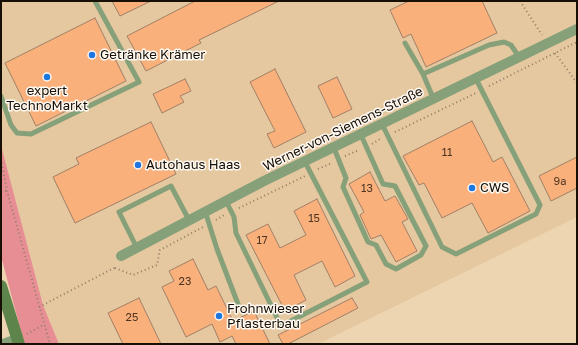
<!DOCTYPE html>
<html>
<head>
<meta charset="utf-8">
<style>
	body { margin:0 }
	#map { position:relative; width:578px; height:345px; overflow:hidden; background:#edd5b2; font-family:"Golos Text",sans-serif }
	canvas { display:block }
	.frame { position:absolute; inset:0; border:2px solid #170e04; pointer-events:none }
</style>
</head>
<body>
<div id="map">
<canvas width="578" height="345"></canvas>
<div class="frame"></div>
</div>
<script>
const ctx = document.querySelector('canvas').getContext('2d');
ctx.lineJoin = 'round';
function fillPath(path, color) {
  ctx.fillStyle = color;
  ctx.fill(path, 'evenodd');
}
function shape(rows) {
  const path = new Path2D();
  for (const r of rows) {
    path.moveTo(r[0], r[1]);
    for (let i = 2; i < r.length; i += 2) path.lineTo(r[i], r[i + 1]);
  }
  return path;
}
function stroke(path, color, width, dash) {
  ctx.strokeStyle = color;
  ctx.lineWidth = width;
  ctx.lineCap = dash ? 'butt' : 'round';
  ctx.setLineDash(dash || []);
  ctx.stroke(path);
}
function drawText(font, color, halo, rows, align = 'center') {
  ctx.font = font + ' "Golos Text",sans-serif';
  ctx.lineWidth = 3;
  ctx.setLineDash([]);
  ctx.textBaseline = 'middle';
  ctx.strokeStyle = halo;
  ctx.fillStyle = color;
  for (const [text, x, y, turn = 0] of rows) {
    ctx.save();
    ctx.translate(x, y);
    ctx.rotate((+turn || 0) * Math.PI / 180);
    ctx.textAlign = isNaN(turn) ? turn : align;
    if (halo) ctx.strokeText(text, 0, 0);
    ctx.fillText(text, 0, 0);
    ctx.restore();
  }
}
fillPath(shape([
	[1,1,577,1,577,217,318,344,59,344,43,305,1,145]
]), '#e5c89f');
fillPath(shape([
	[1,145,43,305,59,344,25,344,20,328,1,256]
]), '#e78e94');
const building = shape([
	[112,1,151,1,120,16,112,1],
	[195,1,279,1,199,40,201,43,146,71,127,36,195,1],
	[409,1,482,1,497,33,426,67,411,34,403,38,390,10,409,1],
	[95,18,126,81,36,126,5,63,95,18],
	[275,69,306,132,274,148,267,134,275,131,250,82,275,69],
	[337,77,352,109,333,118,318,86,337,77],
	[185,79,191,91,180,96,184,102,162,113,153,94,185,79],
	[472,121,493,162,502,157,530,211,488,233,472,203,442,218,424,183,419,185,403,156,472,121],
	[151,122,176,174,75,223,53,177,79,164,76,158,151,122],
	[577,157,577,188,551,201,539,176,577,157],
	[370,172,385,201,395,196,408,219,402,222,417,251,396,262,381,235,371,239,360,215,364,212,349,184,370,172],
	[317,199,355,276,335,287,322,261,294,275,306,300,285,311,246,235,268,224,280,248,306,235,294,211,317,199],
	[193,259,208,290,216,286,233,321,254,311,270,344,236,344,232,336,220,342,212,324,186,337,162,287,174,281,169,271,193,259],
	[139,298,161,344,123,344,108,313,139,298],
	[352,298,358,308,288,344,283,344,278,335,352,298]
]);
fillPath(building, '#f9b07b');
stroke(building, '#a18068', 1);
stroke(shape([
	[520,1,542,35],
	[555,53,577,83],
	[489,86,577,42],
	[395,132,476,93],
	[372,144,380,139],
	[345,156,359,150],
	[1,159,7,191,50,344],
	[318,169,332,163],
	[1,190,7,191],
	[239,208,305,176],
	[216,220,224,215],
	[115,268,133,275,157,265,160,250,203,227],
	[39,307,116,267],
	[27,334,43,325]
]), '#907e66', 2, [1, 3]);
stroke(shape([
	[405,43,423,74,434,100],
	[423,74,489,45,504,42,511,45,519,57],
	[1,96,11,125,17,133,31,134,139,82,95,1],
	[382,124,442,247,456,254,536,214,540,205,476,79],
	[334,148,346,178,343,187,368,242,376,245,386,264,396,269,421,255,426,246,395,186,383,184,361,135],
	[226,201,234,217,236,233,281,326,367,282,305,162],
	[205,211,217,249,238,304],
	[137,248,119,212,171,186,189,220]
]), '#86a07a', 5);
stroke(shape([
	[121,256,264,181,577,29],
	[3,344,17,339]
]), '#86a07a', 10);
stroke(shape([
	[1,286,19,344]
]), '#5d844b', 12);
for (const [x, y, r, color] of [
	[92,55,4,"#1e77e0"],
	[47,77,4,"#1e77e0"],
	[138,165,4,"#1e77e0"],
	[472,188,4,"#1e77e0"],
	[219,316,4,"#1e77e0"]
]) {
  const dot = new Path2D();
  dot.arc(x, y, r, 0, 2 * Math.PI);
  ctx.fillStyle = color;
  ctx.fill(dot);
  stroke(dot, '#fef9f2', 1.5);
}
drawText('11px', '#503622', null, [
	["11",447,153],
	["9a",560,182],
	["13",367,189],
	["15",314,219],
	["17",262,241],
	["23",185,282],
	["25",132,318]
]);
drawText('13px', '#170e04', '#fef9f2', [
	["Getränke Krämer",100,55],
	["expert",47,91,"center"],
	["TechnoMarkt",47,106,"center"],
	["Autohaus Haas",146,165],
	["CWS",480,188],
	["Frohnwieser",227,309],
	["Pflasterbau",227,324]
], 'left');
drawText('13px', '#170e04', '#fef9f2', [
	["Werner-von-Siemens-Straße",343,129,-26]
]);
</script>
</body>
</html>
